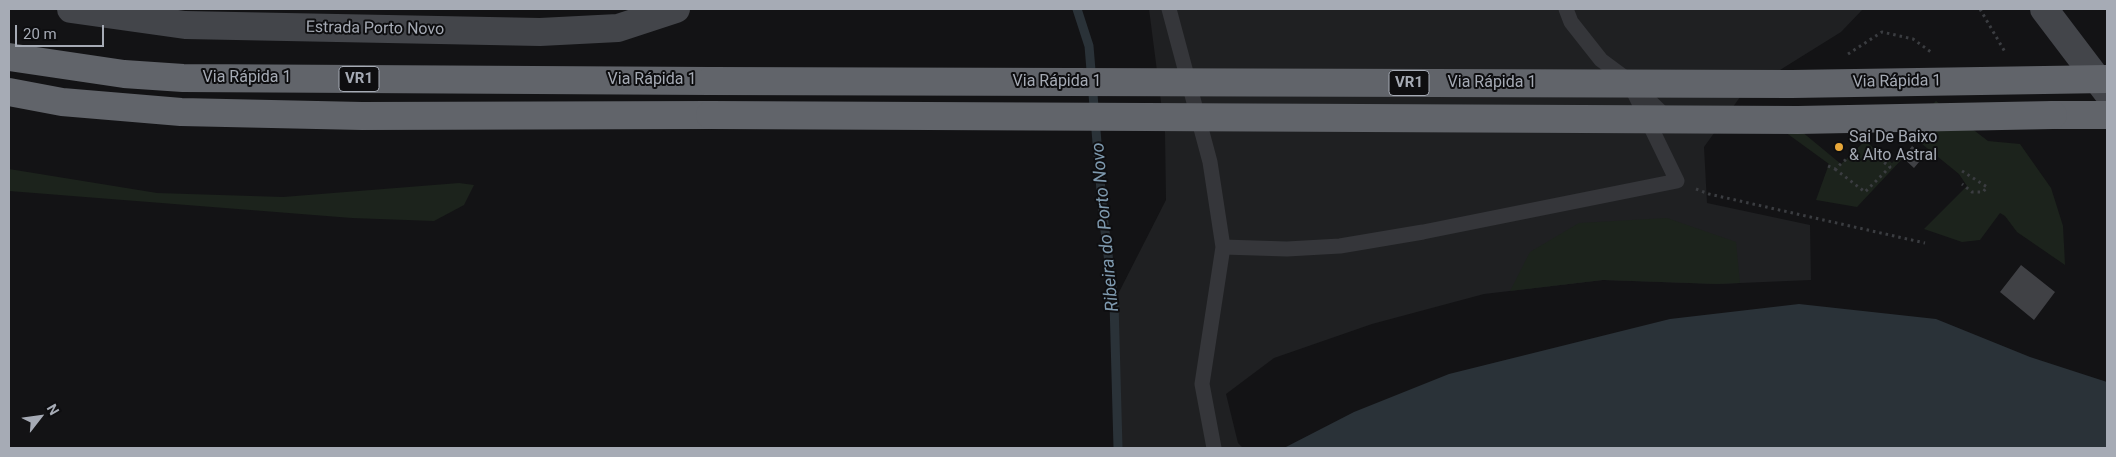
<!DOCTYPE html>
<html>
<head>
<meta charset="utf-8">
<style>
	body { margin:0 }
	#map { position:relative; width:2116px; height:457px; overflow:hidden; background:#131315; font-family:Roboto,sans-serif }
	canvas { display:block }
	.frame { position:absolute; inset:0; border:10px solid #a6abb5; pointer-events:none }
	.north { position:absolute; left:15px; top:392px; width:50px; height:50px; -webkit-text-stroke:4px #0e0e10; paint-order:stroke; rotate:60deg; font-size:14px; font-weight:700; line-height:20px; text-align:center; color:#a6abb5 }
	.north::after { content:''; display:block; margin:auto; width:18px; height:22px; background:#a6abb5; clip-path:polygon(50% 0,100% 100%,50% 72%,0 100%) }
	.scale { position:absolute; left:15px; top:25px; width:89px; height:22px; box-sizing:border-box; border:2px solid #a6abb5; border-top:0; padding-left:6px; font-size:15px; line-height:18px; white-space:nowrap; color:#a6abb5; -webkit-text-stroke:4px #0e0e10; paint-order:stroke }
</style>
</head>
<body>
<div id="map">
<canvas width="2116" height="457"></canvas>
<div class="frame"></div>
<div class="north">N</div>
<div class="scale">20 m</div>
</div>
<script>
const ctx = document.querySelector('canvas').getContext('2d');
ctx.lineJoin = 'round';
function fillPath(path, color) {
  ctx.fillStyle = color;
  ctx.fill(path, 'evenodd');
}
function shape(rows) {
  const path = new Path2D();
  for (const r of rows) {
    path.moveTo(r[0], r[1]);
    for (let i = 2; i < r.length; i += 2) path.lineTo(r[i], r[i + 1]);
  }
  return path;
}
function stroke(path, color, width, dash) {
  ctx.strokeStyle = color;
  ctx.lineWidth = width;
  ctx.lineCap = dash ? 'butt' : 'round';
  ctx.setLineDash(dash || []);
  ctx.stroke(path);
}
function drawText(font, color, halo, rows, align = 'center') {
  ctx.font = font + ' Roboto,sans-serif';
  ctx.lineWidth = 4;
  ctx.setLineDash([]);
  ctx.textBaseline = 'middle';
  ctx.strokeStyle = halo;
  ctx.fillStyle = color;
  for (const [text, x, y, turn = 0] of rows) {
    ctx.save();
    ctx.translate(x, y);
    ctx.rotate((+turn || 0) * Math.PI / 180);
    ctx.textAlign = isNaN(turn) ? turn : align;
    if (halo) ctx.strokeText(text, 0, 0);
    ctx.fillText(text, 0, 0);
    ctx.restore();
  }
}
fillPath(shape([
	[1149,9,1863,9,1841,32,1743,93,1704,147,1707,203,1810,225,1811,280,1717,284,1603,280,1484,294,1372,324,1274,358,1226,394,1238,443,1243,448,1118,448,1114,302,1166,200,1165,133]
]), '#1f2022');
fillPath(shape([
	[1936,101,1988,141,2020,144,2051,188,2063,226,2065,265,2017,232,2005,216,2000,213,1980,240,1962,242,1924,229,1967,186,1959,174,1906,131],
	[1784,117,1841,164,1865,141,1892,163,1900,155,1903,158,1857,207,1816,200,1829,164,1774,124],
	[9,169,157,193,283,197,459,183,474,185,464,205,434,221,352,218,9,191],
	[1667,218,1736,242,1740,283,1717,284,1603,280,1510,291,1530,252,1579,223]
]), '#1c231c');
fillPath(shape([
	[1799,304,1936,319,2030,357,2107,382,2107,448,1284,448,1354,412,1449,374,1670,319]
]), '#2a3238');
stroke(shape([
	[1077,9,1089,46,1103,215,1114,302,1118,448]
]), '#2a3238', 9);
fillPath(shape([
	[1912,146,1924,156,1914,168,1903,158],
	[2021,265,2055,292,2034,320,2000,292]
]), '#404145');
stroke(shape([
	[1980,9,2005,52],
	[1848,54,1882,32,1913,39,1931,52],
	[1828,166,1835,169,1858,149],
	[1835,169,1865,192,1890,167,1867,149],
	[1962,171,1987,187,1983,192,1972,192,1962,184],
	[1696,189,1709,194,1925,243]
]), '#3b3d41', 3, [2.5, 4]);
stroke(shape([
	[1169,9,1210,162,1223,247,1202,384,1214,448],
	[1566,9,1571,22,1601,60,1628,80,1664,115,1671,115],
	[1223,247,1287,249,1340,246,1423,232,1677,181,1628,80]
]), '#35363a', 15);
stroke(shape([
	[71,9,185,25,540,32,618,28,676,9],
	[2044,9,2107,92]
]), '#43454a', 28);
stroke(shape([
	[9,57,124,74,183,78,710,81],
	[9,92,62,102,181,112,362,116,710,115],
	[2053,115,2107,115]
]), '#61646a', 28);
stroke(shape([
	[710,81,1792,84,2107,79],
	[710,115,1798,120,2053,115]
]), '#61646a', 28);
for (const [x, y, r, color] of [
	[1839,147,5,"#e8a739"]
]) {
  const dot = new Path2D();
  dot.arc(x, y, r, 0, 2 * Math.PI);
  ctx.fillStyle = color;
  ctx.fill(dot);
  stroke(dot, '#0e0e10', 2);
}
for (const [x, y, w] of [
	[359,79,40],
	[1409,83,40]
]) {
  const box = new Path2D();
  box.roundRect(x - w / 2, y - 12.5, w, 25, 4);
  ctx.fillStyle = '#0e0e10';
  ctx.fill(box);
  stroke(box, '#a6abb5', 1);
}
drawText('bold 15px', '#a6abb5', null, [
	["VR1",359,79],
	["VR1",1409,83]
]);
drawText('16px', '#a6abb5', '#0e0e10', [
	["Estrada Porto Novo",375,29,1],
	["Via Rápida 1",247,78],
	["Via Rápida 1",652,80],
	["Via Rápida 1",1057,82],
	["Via Rápida 1",1897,82,-1],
	["Via Rápida 1",1492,83]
]);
drawText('16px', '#a6abb5', '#0e0e10', [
	["Sai De Baixo",1849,138],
	["& Alto Astral",1849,156]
], 'left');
drawText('italic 18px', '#7e99ae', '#0e0e10', [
	["Ribeira do Porto Novo",1106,227,-95]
]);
</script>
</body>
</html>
